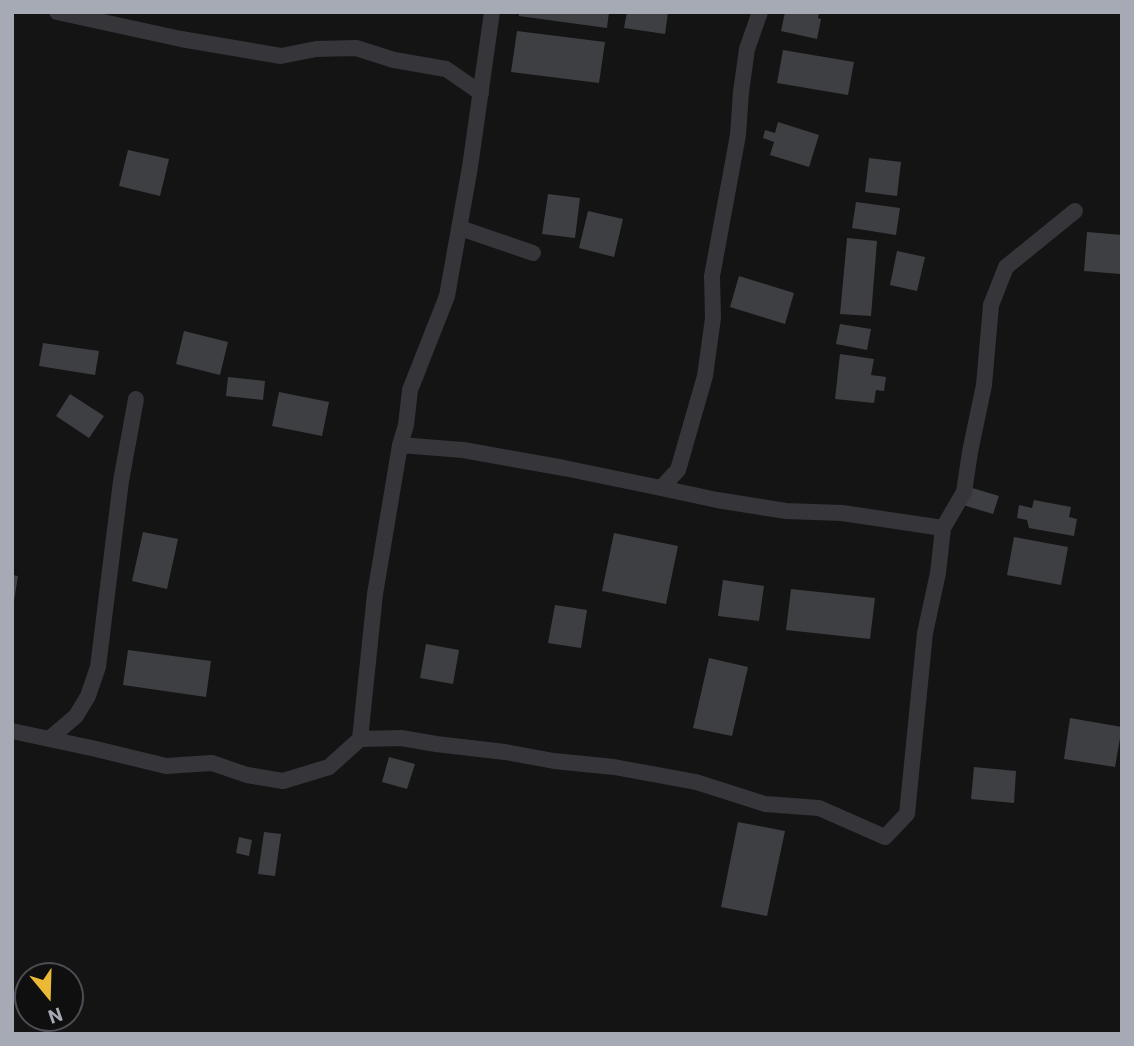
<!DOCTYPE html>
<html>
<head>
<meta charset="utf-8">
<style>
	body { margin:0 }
	#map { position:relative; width:1134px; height:1046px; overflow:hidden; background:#141415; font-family:Roboto,sans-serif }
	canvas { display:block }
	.frame { position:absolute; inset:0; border:14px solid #a6aab5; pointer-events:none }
	.north { position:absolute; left:14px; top:962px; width:70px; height:70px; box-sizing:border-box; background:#0f0f10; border:2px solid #4b4d52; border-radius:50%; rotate:161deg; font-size:19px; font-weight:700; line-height:28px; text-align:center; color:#a6aab5 }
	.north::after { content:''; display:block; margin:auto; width:24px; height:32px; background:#ebb935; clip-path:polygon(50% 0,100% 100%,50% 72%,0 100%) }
</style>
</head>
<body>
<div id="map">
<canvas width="1134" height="1046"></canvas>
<div class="frame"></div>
<div class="north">N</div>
</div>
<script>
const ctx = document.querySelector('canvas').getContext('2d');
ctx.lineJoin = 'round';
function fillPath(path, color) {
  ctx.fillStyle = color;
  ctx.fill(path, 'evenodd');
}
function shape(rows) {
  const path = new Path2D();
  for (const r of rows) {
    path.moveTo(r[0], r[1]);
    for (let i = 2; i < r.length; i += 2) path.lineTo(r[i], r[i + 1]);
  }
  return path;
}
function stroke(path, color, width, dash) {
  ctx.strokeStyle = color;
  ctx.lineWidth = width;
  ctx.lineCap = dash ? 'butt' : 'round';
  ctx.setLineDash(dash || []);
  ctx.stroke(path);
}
fillPath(shape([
	[519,12,609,12,607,28,519,16],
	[627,12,668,12,665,34,624,28],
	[785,12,819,12,818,18,821,19,817,39,781,31],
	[517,31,605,42,599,83,511,72],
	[783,50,854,62,848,95,777,83],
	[778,122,819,135,809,167,770,155,774,142,763,138,765,130,775,133],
	[128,150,169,159,160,196,119,186],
	[869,158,901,162,897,196,865,192],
	[548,194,580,198,575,238,542,234],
	[856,202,900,208,896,235,852,228],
	[588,211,623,219,614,257,579,248],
	[1087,232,1122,235,1120,274,1084,271],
	[847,238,877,241,871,316,840,314],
	[897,251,925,257,917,291,890,285],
	[739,276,794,293,785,324,730,307],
	[840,324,871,329,867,350,836,344],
	[184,331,228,342,220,375,176,364],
	[43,343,99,351,95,375,39,366],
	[840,354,874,359,871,375,886,377,884,391,876,390,874,403,835,399],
	[228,377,265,381,263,400,226,396],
	[279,392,329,402,322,436,272,426],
	[70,394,104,416,89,438,56,416],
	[969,487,999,496,993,514,963,505],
	[1034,500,1071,507,1069,517,1077,519,1074,536,1029,528,1027,520,1017,518,1019,505,1032,508],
	[143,532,178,539,167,589,132,581],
	[614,533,678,546,666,604,602,591],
	[1014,537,1068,547,1061,585,1007,575],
	[12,575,18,576,14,601,12,601],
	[723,580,764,586,759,621,718,616],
	[791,589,875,598,870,639,786,630],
	[555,605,587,610,581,648,548,643],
	[426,644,459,650,453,684,420,678],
	[128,650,211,661,206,697,123,685],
	[709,658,748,667,732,736,693,728],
	[1070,718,1122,727,1115,767,1064,759],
	[389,757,415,764,407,789,382,782],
	[974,767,1016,771,1014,803,971,799],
	[738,822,785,831,767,916,721,907],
	[264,832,281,834,275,876,258,874],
	[239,837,252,840,249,856,236,853]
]), '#3e3f42');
stroke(shape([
	[57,12,181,39,281,56,316,49,356,48,394,60,446,69,481,93],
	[460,228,533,253],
	[400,445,463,450,564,468,661,488,678,470,705,376,713,318,712,276,738,135,741,92,747,49,760,12],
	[661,488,717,500,786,511,842,513,943,528,964,492,970,452,984,385,991,305,1006,267,1075,211],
	[12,731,96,749,166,766,212,763,247,775,283,781,329,767,360,739,401,738,436,744,505,752,554,761,614,767,696,782,765,804,819,808,885,837,907,814,925,633,938,573,943,528],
	[49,739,76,716,88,696,98,667,121,481,136,399],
	[360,739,375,594,400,445,406,425,410,390,447,296,470,167,492,12]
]), '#35353a', 16);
</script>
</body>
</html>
